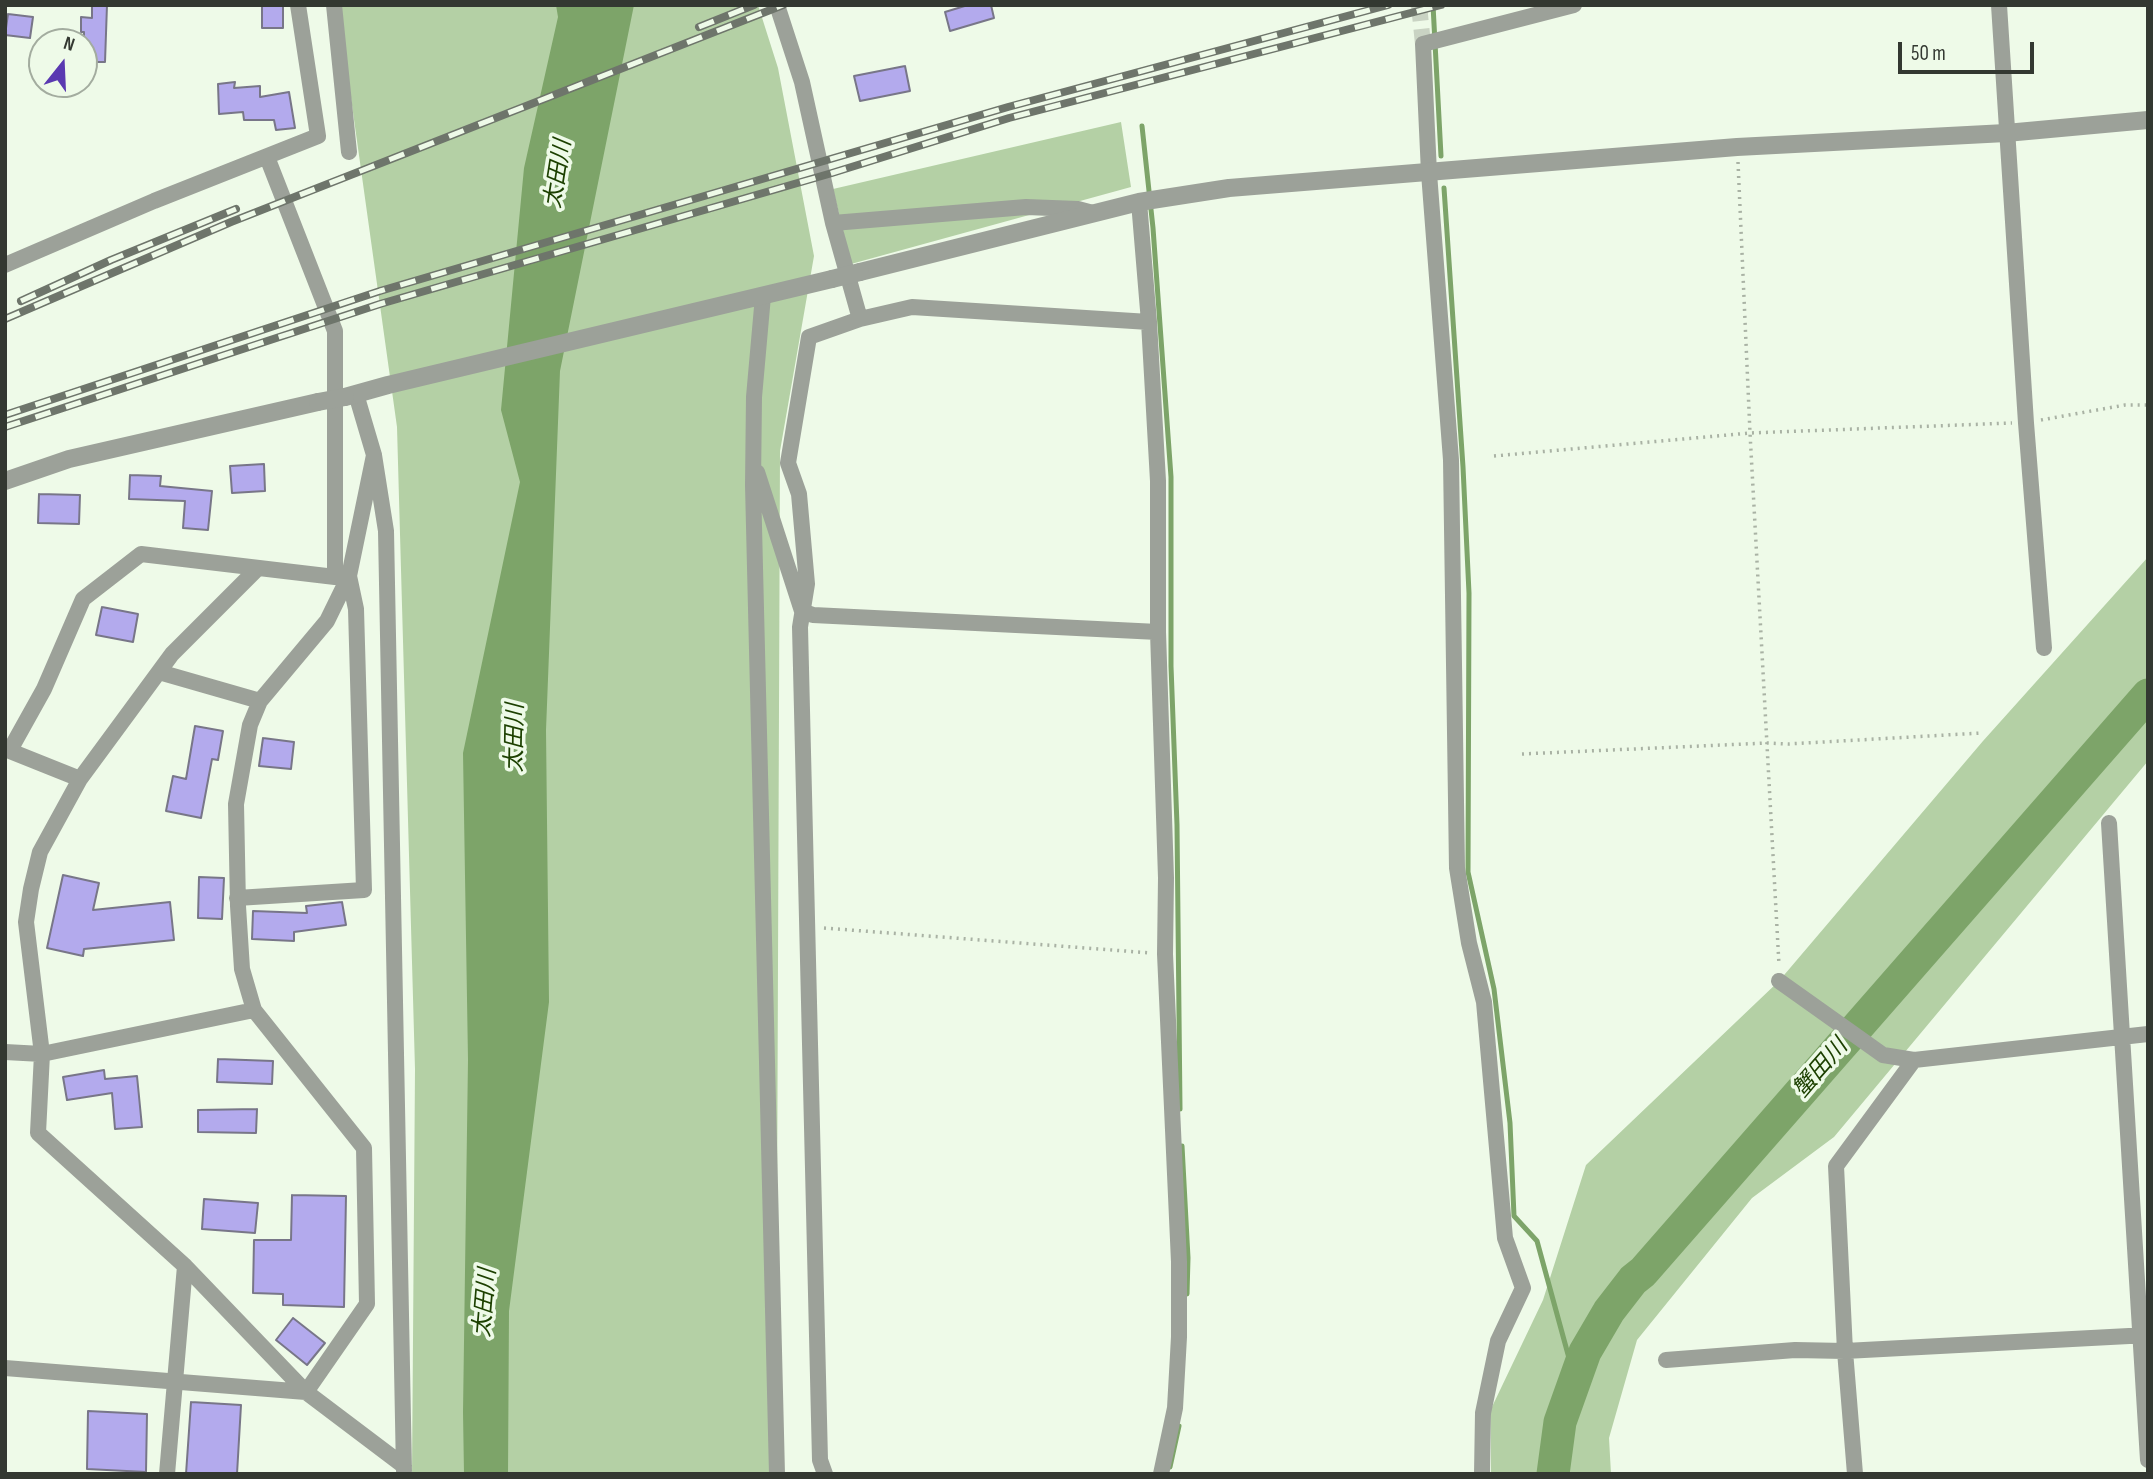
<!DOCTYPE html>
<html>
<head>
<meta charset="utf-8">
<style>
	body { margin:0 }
	#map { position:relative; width:2153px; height:1479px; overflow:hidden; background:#eefae8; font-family:"Sofia Sans Condensed",sans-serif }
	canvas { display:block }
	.frame { position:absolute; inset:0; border:7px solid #333831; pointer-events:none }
	.north { position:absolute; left:28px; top:28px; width:70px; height:70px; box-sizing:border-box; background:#eefae8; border:2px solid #a3ac9f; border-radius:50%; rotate:18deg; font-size:19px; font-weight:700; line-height:28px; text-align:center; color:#333831 }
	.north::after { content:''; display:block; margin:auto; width:24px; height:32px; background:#5a39b1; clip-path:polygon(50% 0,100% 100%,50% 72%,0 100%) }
	.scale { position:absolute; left:1898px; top:42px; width:136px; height:32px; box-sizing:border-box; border:4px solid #333831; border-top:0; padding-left:9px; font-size:21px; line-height:24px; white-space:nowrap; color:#333831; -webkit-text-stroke:5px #eefae8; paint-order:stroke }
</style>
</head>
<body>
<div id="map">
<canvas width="2153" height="1479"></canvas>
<div class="frame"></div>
<div class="north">N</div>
<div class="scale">50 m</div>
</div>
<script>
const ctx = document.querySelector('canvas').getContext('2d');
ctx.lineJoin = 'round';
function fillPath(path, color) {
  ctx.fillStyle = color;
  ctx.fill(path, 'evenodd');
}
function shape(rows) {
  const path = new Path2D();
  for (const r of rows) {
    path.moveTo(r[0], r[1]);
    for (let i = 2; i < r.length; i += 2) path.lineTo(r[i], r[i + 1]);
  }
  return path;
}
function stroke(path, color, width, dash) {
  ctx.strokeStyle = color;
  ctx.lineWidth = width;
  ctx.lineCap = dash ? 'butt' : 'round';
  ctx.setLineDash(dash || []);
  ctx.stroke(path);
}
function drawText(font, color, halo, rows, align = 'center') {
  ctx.font = font + ' "Sofia Sans Condensed","Noto Sans JP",sans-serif';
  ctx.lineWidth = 7;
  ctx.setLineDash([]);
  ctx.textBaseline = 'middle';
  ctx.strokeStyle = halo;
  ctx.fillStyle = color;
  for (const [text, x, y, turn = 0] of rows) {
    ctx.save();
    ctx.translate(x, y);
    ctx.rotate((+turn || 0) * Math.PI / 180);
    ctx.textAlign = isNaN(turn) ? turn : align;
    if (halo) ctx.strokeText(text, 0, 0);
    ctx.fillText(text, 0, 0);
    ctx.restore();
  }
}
fillPath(shape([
	[338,5,758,5,778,68,814,256,780,451,776,1474,412,1474,415,1069,397,427],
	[1121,122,1131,187,851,264,833,189],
	[2148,557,2148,761,1834,1137,1752,1198,1637,1340,1609,1438,1611,1474,1491,1474,1491,1409,1543,1300,1586,1165,1779,981,1983,741]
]), '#b4d0a5');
fillPath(shape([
	[556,5,634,5,560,371,546,730,549,1002,509,1311,508,1474,464,1474,463,1412,468,1060,463,753,520,482,501,410,524,168,558,17]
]), '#7da469');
stroke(shape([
	[1433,5,1441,156],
	[1142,126,1153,228,1171,477,1171,666,1177,825,1180,1109],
	[1444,188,1463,467,1469,593,1468,872,1494,989,1510,1123,1514,1216,1537,1241,1575,1380],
	[1182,1146,1188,1258,1187,1294],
	[1170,1467,1179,1426]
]), '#7da469', 5);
stroke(shape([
	[1553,1474,1560,1422,1585,1352,1609,1311,1633,1280,1643,1272,2148,695]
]), '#7da469', 33);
const building = shape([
	[92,5,107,5,105,62,84,62,84,32,81,32,81,17,92,18,92,5],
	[262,5,283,5,283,28,262,28,262,5],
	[968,5,991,5,994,18,950,31,945,12,968,5],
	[8,14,33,17,30,38,5,35,8,14],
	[905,66,910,91,860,101,854,76,905,66],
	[235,82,234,88,260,86,260,97,289,92,295,128,276,130,274,120,244,120,243,112,219,114,218,84,235,82],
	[264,464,265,491,232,493,230,466,264,464],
	[130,475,161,476,160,486,212,491,208,530,183,528,185,501,129,499,130,475],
	[39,494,80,495,79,524,38,523,39,494],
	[102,607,138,614,133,642,96,635,102,607],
	[195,726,223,731,218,760,212,759,201,818,166,811,173,776,186,779,195,726],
	[263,738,294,742,291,769,259,766,263,738],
	[63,875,99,883,93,910,170,902,174,940,84,949,83,956,47,948,63,875],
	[199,877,224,878,222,919,198,918,199,877],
	[342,902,346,925,294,932,294,941,252,939,253,911,307,913,306,906,342,902],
	[218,1059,273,1061,272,1084,217,1082,218,1059],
	[104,1070,105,1079,137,1076,142,1127,115,1129,112,1093,67,1100,63,1077,104,1070],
	[257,1109,256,1133,198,1132,198,1110,257,1109],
	[292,1195,346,1196,344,1307,283,1305,283,1294,253,1293,254,1240,291,1240,292,1195],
	[204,1199,258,1203,255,1233,202,1229,204,1199],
	[293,1318,325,1343,307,1365,276,1340,293,1318],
	[191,1402,241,1405,237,1474,186,1474,191,1402],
	[88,1411,147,1414,146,1472,87,1469,88,1411]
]);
fillPath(building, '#b3aaed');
stroke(building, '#787688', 2);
stroke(shape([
	[1419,5,1423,44]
]), '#c9d3c3', 16, [16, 8]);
stroke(shape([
	[1738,162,1750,433,1779,965],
	[2041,420,2125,405,2148,405],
	[1494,456,1750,433,2012,423],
	[1522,754,1767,743,1788,744,1981,733],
	[824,928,1151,953]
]), '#a9b2a4', 3.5, [2, 5]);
stroke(shape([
	[334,5,349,152],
	[777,5,802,82,833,223,860,319],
	[1999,5,2026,423,2044,648],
	[267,157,335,331,335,577],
	[1139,202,1149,322,1158,481,1158,632,1166,878,1165,954,1179,1262,1179,1337,1175,1408,1161,1474],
	[833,223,1026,207,1078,209,1093,213],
	[5,265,154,201,318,136,298,5],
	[763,296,754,397,753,485,777,1474],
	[356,394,374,455,386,531,404,1471],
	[757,472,802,611,813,615,1158,632],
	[258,568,172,654,80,779,40,852,31,889,26,922,42,1054,38,1133,185,1266,306,1392,404,1466],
	[159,672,260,701],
	[5,749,80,779],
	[10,750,44,689,83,599,141,554,335,577,349,576,356,609,364,890,237,898],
	[2109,823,2148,1460],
	[1779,981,1883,1055,1914,1060,2148,1034],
	[5,1052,42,1054,254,1010],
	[1666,1360,1795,1350,1845,1351,2148,1335],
	[5,1368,306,1392,367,1304,364,1148,254,1010,242,969,238,906,236,804,250,725,260,701,327,621,349,576,374,455],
	[167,1474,185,1266],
	[825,1474,820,1460,800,627,807,584,799,494,788,463,809,337,860,319,912,307,1149,322],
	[1482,1474,1483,1413,1498,1341,1523,1288,1505,1238,1484,1002,1469,943,1457,868,1451,460,1429,173,1423,44,1574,5],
	[1855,1474,1845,1351,1836,1166,1914,1060]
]), '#9ca199', 16);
stroke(shape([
	[860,272,1139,202,1229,188,1737,147,2006,133,2148,120],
	[345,397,388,385,832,279],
	[5,481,69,459,318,402]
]), '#9ca199', 18);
const rail = shape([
	[699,27,754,5],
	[21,301,111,260,236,209],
	[5,319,231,222,783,5],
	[5,415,380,291,1008,107,1388,5],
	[5,427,380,304,832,173,1009,118,1441,5]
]);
stroke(rail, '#6e756b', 8);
stroke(rail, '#eefae8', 5, [16]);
stroke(shape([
	[832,279,860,272],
	[318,402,345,397]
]), '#9ca199', 18);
drawText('italic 23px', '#1c4000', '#eefae8', [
	["太田川",559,174,-81],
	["太田川",516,738,-89],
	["蟹田川",1821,1069,-49],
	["太田川",486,1303,-85]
]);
</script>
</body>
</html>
